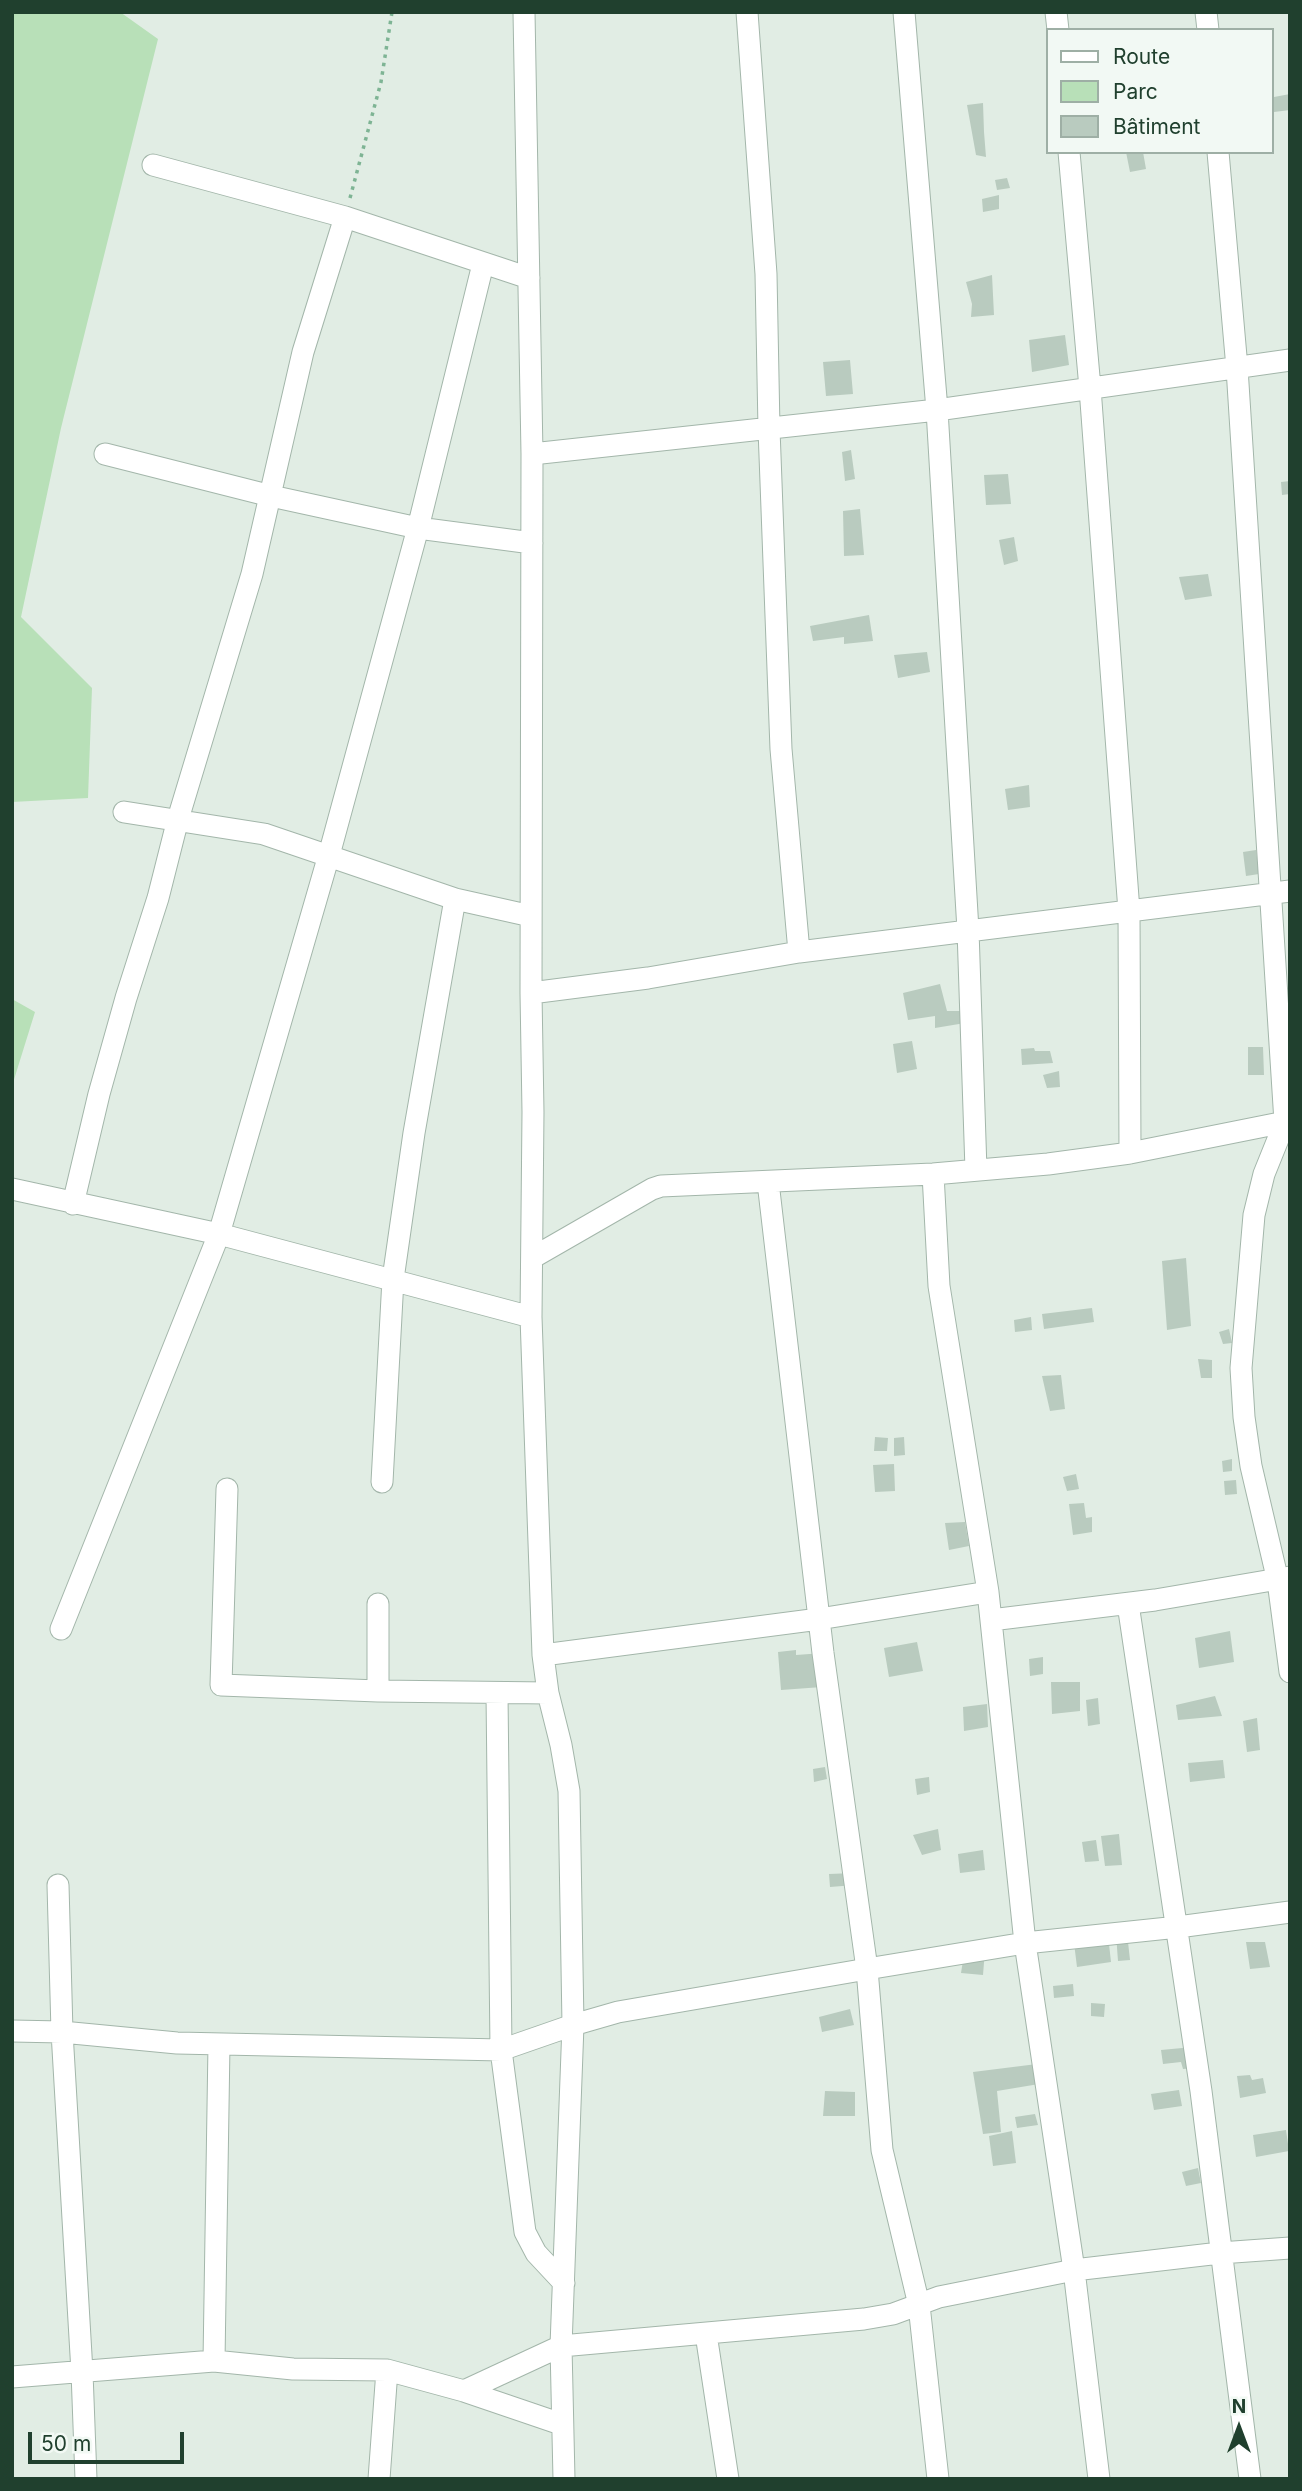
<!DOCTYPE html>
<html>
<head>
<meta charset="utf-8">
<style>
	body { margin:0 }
	#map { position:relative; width:1302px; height:2491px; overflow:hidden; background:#e1ede4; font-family:Inter,sans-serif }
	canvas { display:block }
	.frame { position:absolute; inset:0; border:14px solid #20402e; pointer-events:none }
	.legend { position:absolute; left:1046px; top:28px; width:228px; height:126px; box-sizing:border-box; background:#f2f9f4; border:2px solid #9eafa5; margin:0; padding:9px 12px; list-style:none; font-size:21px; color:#20402e }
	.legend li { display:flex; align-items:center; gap:14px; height:35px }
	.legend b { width:35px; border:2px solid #9eafa5 }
	.north { position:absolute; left:1204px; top:2393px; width:70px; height:70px; -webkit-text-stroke:5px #f2f9f4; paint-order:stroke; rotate:0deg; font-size:19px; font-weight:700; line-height:28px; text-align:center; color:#20402e }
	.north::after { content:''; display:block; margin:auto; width:24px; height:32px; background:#20402e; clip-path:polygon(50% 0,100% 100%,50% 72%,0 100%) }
	.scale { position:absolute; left:28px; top:2432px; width:156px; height:32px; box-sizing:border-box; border:4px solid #20402e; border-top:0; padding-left:9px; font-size:21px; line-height:24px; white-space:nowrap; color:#20402e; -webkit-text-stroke:5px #f2f9f4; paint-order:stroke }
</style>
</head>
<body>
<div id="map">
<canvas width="1302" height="2491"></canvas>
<div class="frame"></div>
<ul class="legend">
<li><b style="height:9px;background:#fff"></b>Route</li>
<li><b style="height:19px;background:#b8e0b8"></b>Parc</li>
<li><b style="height:19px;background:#b9cbbf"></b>Bâtiment</li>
</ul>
<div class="north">N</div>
<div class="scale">50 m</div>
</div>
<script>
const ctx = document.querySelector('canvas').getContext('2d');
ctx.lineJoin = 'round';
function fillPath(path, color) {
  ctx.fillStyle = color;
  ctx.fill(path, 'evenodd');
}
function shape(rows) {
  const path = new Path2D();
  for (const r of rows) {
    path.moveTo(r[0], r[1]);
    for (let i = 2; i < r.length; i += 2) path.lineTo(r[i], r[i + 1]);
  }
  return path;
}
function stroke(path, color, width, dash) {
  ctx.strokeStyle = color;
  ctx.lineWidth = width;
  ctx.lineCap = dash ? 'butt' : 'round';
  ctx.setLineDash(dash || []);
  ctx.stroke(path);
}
fillPath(shape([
	[12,12,120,12,158,39,61,428,21,617,92,688,88,798,12,802],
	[12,999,35,1012,12,1086]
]), '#b8e0b8');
fillPath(shape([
	[1290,94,1290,110,1274,112,1274,97],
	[983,103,984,132,986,157,976,155,967,105],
	[1126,152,1143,152,1146,169,1130,172],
	[1007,178,1010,188,997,190,995,180],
	[999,195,999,209,983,212,982,199],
	[992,275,994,315,971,317,972,304,966,282],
	[1065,335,1069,365,1032,372,1029,340],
	[850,360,853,394,826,396,823,362],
	[851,450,855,479,845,481,842,452],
	[1008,474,1011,504,986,505,984,475],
	[1290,481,1290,494,1282,495,1281,482],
	[860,509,864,555,844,556,843,511],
	[1014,537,1018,561,1004,565,999,540],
	[1208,574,1212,596,1185,600,1179,577],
	[869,615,873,641,844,644,844,637,813,641,810,626],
	[927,652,930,672,898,678,894,655],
	[1029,785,1030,807,1008,810,1005,789],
	[1256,850,1259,874,1246,876,1243,852],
	[940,984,947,1011,964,1011,965,1023,935,1028,935,1016,908,1020,903,993],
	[912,1041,917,1069,897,1073,893,1044],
	[1248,1047,1263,1047,1264,1075,1248,1075],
	[1034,1048,1035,1051,1050,1051,1053,1063,1022,1065,1021,1049],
	[1059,1071,1060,1087,1047,1088,1043,1075],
	[1186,1258,1191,1326,1167,1330,1162,1261],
	[1092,1308,1094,1322,1044,1329,1042,1314],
	[1031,1317,1032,1330,1015,1332,1014,1320],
	[1229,1329,1232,1343,1223,1344,1219,1332],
	[1198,1359,1212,1360,1212,1378,1201,1378],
	[1061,1375,1065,1409,1050,1411,1042,1376],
	[875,1437,888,1438,887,1451,874,1451],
	[904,1437,905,1455,894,1456,894,1438],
	[1232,1459,1232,1471,1223,1472,1222,1461],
	[894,1464,895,1491,875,1492,873,1465],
	[1076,1474,1079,1489,1067,1491,1063,1477],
	[1236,1480,1237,1494,1225,1495,1224,1481],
	[1084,1503,1086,1518,1092,1517,1092,1532,1073,1535,1069,1504],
	[965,1522,969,1546,949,1550,945,1523],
	[1230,1631,1234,1662,1199,1668,1195,1638],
	[917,1642,923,1671,889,1677,884,1648],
	[796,1650,796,1655,823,1653,822,1687,781,1690,778,1652],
	[1043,1657,1043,1674,1030,1676,1029,1659],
	[1051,1682,1080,1682,1080,1711,1052,1714],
	[1215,1696,1222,1716,1178,1720,1176,1705],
	[1098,1698,1100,1724,1088,1726,1086,1700],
	[987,1704,988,1727,964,1731,963,1707],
	[1257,1718,1260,1750,1247,1752,1243,1721],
	[1223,1760,1225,1778,1190,1782,1188,1763],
	[825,1767,827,1779,814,1782,813,1769],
	[929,1777,930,1792,917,1795,915,1779],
	[938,1829,941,1850,922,1855,913,1835],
	[1119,1834,1122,1865,1105,1866,1101,1836],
	[1096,1840,1099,1861,1085,1862,1082,1842],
	[983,1850,985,1870,960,1873,958,1854],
	[854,1873,855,1885,830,1887,829,1874],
	[1127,1933,1130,1960,1118,1961,1116,1934],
	[1108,1935,1111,1962,1077,1967,1074,1943],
	[1246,1942,1265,1942,1270,1967,1250,1969],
	[965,1948,985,1950,983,1975,961,1973],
	[1073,1984,1074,1996,1054,1998,1053,1986],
	[1091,2003,1105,2004,1104,2017,1091,2016],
	[850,2009,854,2025,822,2032,819,2017],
	[1193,2047,1196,2068,1183,2069,1181,2062,1163,2064,1161,2050],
	[1037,2064,1039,2084,997,2091,1001,2132,983,2134,973,2072],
	[1250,2075,1252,2080,1263,2078,1266,2093,1240,2098,1237,2076],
	[1179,2090,1182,2106,1154,2110,1151,2094],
	[825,2091,855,2092,855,2116,823,2116],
	[1035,2114,1038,2125,1017,2128,1015,2117],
	[1286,2130,1289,2151,1256,2157,1253,2135],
	[1012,2131,1016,2163,993,2166,989,2136],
	[1198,2168,1201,2183,1186,2186,1182,2172]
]), '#b9cbbf');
const minor = shape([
	[524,12,532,454,531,993,533,1112,531,1317,543,1655,548,1693,561,1745,569,1791,573,2025,561,2346,564,2479],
	[747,12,766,274,769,429,781,749,799,952],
	[904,12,937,410,968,930,976,1170],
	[1056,12,1058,30],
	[1206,12,1208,30],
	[1069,152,1090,388,1129,911,1130,1153],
	[1218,152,1237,368,1285,1122,1264,1174,1254,1215,1241,1368,1244,1417,1251,1466,1278,1581,1290,1672],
	[153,165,345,217,529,278],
	[105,454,271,496,418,528,532,543],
	[532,454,937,410,1290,360],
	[124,812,264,834,455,899,531,916],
	[531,993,648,978,799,952,1290,891],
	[933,1174,939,1286,988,1592,1025,1943,1074,2270,1099,2479],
	[768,1182,823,1653,867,1969,882,2150,919,2305,938,2479],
	[12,1189,219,1234,531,1317],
	[73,1204,99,1094,126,998,158,898,178,819,252,574,303,352,345,217],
	[532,1258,652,1189,661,1186,933,1174,1048,1164,1130,1153,1290,1121],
	[382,1482,393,1279,414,1133,455,899],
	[227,1489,221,1685,378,1691,548,1693],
	[1128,1604,1201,2091,1250,2479],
	[991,1620,1155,1600,1290,1577],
	[61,1629,219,1234,329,855,418,528,483,264],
	[543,1655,819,1619,988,1592],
	[378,1691,378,1604],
	[497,1694,501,2050,525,2232,536,2253,564,2283],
	[58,1885,62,2032,82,2372,86,2479],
	[12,2031,62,2032,177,2043,501,2050,573,2025,618,2012,867,1969,1025,1943,1178,1927,1290,1912],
	[706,2334,728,2479],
	[214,2361,219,2044],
	[12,2377,214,2361,293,2369,387,2370,464,2391,561,2424],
	[464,2391,561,2346,864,2319,893,2314,939,2297,1074,2270,1220,2253,1290,2248],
	[379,2479,387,2370]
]);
stroke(minor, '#a3b6aa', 23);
stroke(shape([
	[350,198,381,82,392,12]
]), '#7eb494', 3.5, [3.5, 5]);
stroke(minor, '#fff', 21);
</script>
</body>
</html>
